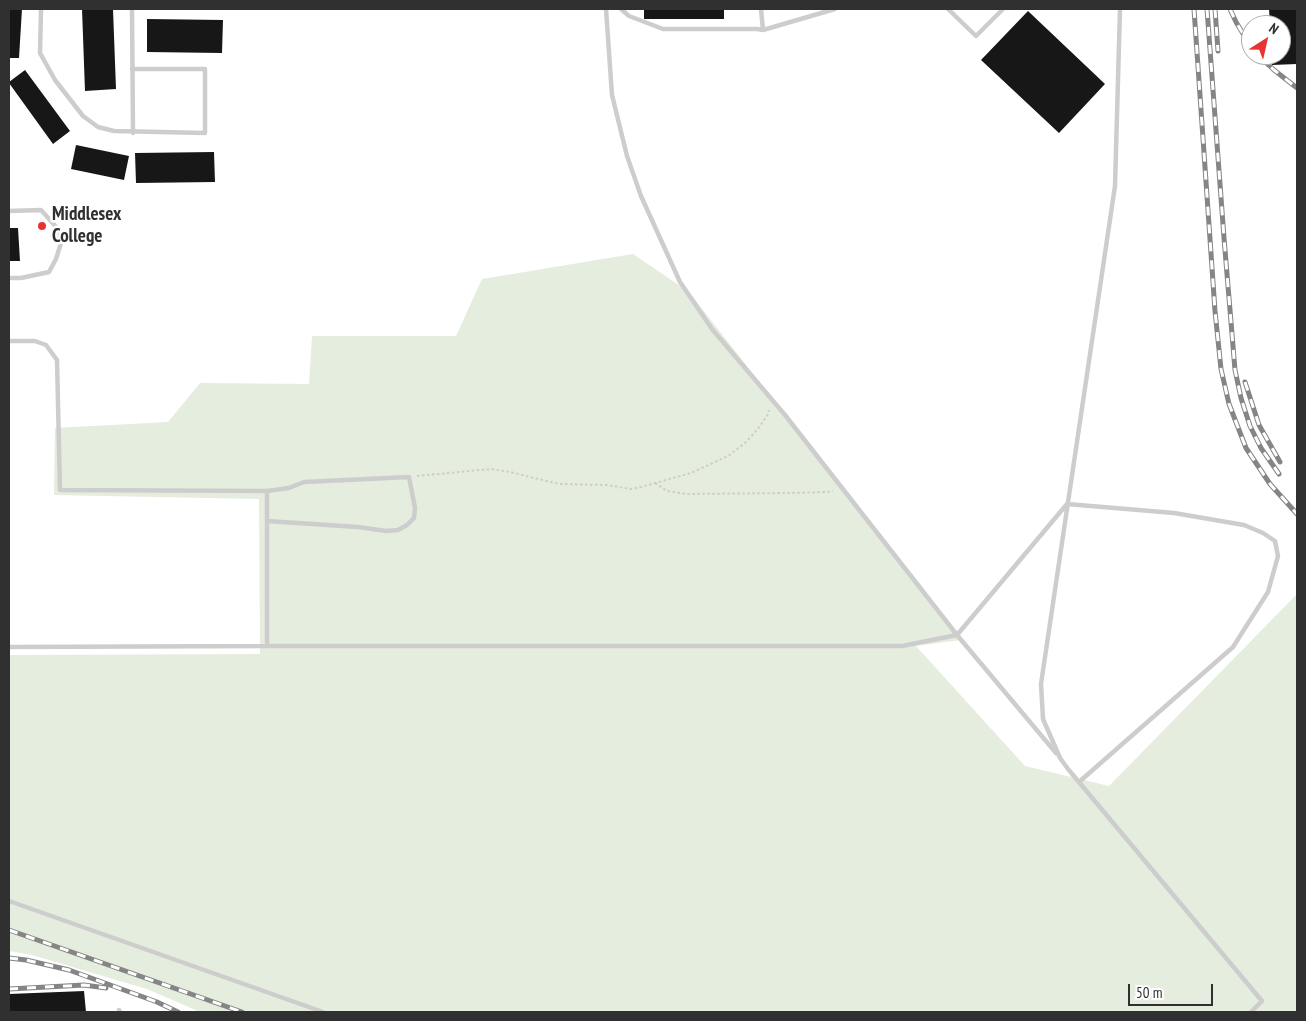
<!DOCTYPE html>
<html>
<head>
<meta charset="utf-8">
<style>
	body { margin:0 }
	#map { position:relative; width:1306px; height:1021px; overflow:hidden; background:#fff; font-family:"PT Sans Narrow",sans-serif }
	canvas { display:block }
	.frame { position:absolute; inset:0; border:10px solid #303030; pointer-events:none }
	.north { position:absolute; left:1241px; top:15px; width:50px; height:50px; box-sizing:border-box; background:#fff; border:1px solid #acacac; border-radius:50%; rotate:35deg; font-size:14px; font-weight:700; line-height:20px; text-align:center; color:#303030 }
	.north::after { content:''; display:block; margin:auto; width:18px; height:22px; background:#e73433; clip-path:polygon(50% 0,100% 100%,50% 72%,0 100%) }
	.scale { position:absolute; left:1128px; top:984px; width:85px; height:22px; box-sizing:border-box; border:2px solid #303030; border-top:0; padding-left:6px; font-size:15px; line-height:18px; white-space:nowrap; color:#303030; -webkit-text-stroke:4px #fff; paint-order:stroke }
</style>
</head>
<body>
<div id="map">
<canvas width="1306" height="1021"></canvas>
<div class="frame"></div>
<div class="north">N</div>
<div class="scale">50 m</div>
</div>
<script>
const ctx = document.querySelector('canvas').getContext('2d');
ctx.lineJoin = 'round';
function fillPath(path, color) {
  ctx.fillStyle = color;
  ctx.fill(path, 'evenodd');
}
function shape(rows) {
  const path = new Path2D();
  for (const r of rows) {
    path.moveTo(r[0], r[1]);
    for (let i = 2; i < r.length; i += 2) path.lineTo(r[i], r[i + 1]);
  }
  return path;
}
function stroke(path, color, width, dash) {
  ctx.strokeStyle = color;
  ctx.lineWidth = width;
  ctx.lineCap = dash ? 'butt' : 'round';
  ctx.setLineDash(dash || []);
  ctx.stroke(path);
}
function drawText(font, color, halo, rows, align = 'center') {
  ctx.font = font + ' "PT Sans Narrow",sans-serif';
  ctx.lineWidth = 5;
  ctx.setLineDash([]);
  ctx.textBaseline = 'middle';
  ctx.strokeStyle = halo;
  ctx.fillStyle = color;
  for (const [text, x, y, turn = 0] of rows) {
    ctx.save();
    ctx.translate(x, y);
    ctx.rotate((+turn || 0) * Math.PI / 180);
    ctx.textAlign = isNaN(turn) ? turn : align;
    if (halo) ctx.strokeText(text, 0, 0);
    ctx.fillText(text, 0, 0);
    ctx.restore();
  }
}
fillPath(shape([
	[633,254,689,292,961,640,916,646,1025,766,1109,786,1297,594,1297,1012,200,1012,147,989,32,955,9,951,9,657,10,655,260,654,259,499,54,495,55,428,168,422,200,383,309,384,312,336,456,336,482,279]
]), '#e5eddf');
fillPath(shape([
	[9,9,22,9,19,58,9,58],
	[82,9,113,9,116,89,85,91],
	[644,9,724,9,724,19,644,19],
	[1269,9,1297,9,1297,64,1272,65,1272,55,1281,55,1281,25,1270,25],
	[1028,11,1105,84,1059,133,981,60],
	[147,19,223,20,222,53,147,52],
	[25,70,70,131,53,144,9,83,9,82],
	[76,145,129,156,124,180,71,169],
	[214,152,215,182,136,183,135,153],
	[9,228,18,228,20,261,9,261],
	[84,991,86,1012,9,1012,9,994]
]), '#171717');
stroke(shape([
	[417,476,491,469,510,472,559,484,607,485,631,489,641,487,691,473,728,456,745,443,757,430,767,416,769,410],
	[655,483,667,491,686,494,789,493,827,492,833,491]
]), '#cdcdcd', 2, [2.5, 2.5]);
stroke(shape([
	[41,9,40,53,55,80,83,116,98,127,114,131,205,133,205,69,132,69],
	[132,9,133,133],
	[606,9,612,95,627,156,641,196,680,282,712,329,785,415,957,635,1056,753],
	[621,9,629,16,663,29,757,29,763,30,835,9],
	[761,9,763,30],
	[948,9,976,36,1003,9],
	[1120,9,1115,186,1041,684,1043,719,1060,758,1068,769,1262,1001,1251,1012],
	[9,211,41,210,58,229,61,243,56,259,49,272,21,278,9,278],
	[9,341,35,341,46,345,57,360,60,490,267,491,267,646],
	[267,491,289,488,304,482,409,477,415,508,414,518,407,525,398,530,386,531,358,527,267,521],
	[9,647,267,646,902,646,957,635,1067,504,1174,513,1244,525,1263,533,1275,541,1278,556,1268,592,1233,647,1079,782],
	[9,901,323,1012],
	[119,1010,120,1012]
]), '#cdcdcd', 4.5);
const rail = shape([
	[1194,9,1215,311,1221,369,1229,404,1246,448,1270,484,1297,514],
	[1207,9,1224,238,1235,370,1241,398,1250,426,1261,448,1279,474],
	[1215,9,1218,51],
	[1230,9,1236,22,1251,47],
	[1258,55,1274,70,1297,88],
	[1245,382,1259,425,1280,462],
	[9,930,242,1012],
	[9,958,26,960,69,970,157,1002,178,1012],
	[9,989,84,985,106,988]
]);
stroke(rail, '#858585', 5);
stroke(rail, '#fff', 3, [9]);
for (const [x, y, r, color] of [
	[42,226,5,"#e73433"]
]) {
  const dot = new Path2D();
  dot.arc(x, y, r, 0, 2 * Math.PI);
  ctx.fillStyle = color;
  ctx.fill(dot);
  stroke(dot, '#fff', 2);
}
drawText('bold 19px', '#303030', '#fff', [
	["Middlesex",52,215],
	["College",52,237]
], 'left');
</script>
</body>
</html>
